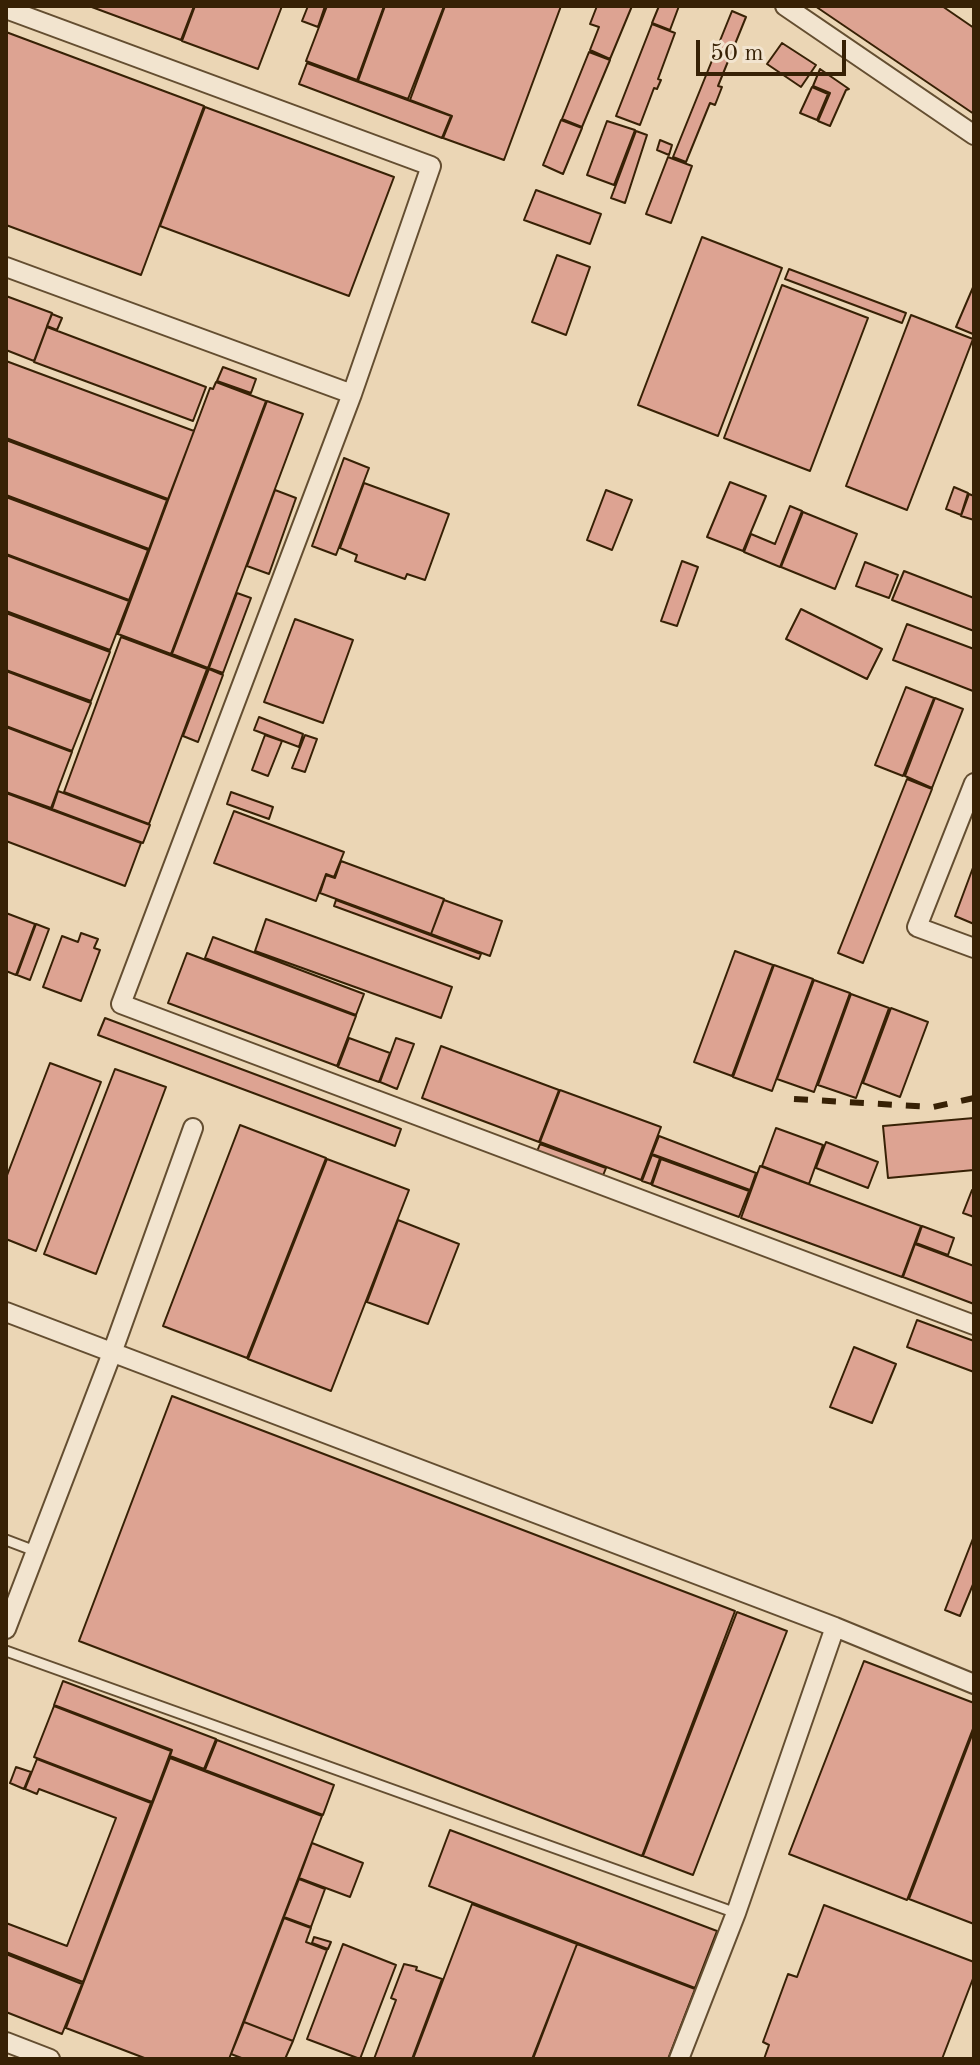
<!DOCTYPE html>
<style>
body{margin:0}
#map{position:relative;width:980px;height:2065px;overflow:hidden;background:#ebd6b5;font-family:"Old Standard TT",serif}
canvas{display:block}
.frame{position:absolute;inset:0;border:8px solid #372105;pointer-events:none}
.scale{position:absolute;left:696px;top:40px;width:150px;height:36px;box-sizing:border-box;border:4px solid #372105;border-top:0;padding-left:10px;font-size:24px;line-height:28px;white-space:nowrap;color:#372105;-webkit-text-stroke:6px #f2e4cf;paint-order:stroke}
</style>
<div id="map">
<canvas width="980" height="2065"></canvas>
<div class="frame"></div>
<div class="scale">50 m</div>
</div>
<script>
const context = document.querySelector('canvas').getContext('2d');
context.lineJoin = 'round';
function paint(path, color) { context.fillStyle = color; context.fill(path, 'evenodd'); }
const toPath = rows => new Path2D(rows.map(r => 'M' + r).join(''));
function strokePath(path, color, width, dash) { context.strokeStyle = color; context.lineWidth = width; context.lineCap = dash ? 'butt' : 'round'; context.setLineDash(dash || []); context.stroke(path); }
const building = toPath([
 [89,6,194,6,181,40,89,6],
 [195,6,282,6,258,69,182,41,195,6],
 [308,6,325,6,318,27,302,21,308,6],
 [327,6,384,6,357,80,306,61,327,6],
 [385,6,444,6,408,99,358,81,385,6],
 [445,6,561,6,504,160,443,138,452,116,410,100,445,6],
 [597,6,632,6,610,59,590,50,599,27,590,24,597,6],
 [659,6,679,6,670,30,652,23,659,6],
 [815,6,942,6,974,28,974,114,815,6],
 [732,11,746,17,718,86,722,87,715,105,710,103,686,162,673,157,732,11],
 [652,24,675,33,658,79,661,80,657,89,654,88,640,125,616,116,652,24],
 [6,32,204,106,141,275,6,225,6,32],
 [782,43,816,65,801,87,767,64,782,43],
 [589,52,610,60,582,127,562,119,589,52],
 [307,63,451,116,442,138,299,84,307,63],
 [820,69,849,89,846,90,830,126,818,121,830,93,813,86,820,69],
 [812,87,828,94,817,120,800,113,812,87],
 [205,107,394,177,349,296,160,226,205,107],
 [561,120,582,128,563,174,543,165,561,120],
 [607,121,635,130,614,185,587,175,607,121],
 [636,131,647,135,625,203,611,198,636,131],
 [660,140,672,145,669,155,657,150,660,140],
 [668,157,692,166,671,223,646,214,668,157],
 [536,190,601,214,590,244,524,220,536,190],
 [702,237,782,268,718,436,638,405,702,237],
 [557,255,590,267,566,335,532,322,557,255],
 [789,269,906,313,902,323,785,279,789,269],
 [782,285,868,318,810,471,724,438,782,285],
 [974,285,974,331,973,334,956,327,974,285],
 [6,296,52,313,34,361,6,350,6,296],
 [52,314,62,318,57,330,47,326,52,314],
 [911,315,973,339,907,510,846,486,911,315],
 [47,327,206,387,193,421,34,362,47,327],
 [6,361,194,431,168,499,6,438,6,361],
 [223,367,256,379,251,393,217,381,223,367],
 [216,382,266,401,171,654,118,634,210,388,213,389,216,382],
 [267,401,303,414,208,668,172,654,267,401],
 [6,440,167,500,149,549,6,495,6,440],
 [344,458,369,468,336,555,312,546,344,458],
 [730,482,766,496,743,551,707,537,730,482],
 [364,483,449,514,425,580,407,574,405,579,355,561,357,555,340,548,364,483],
 [954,487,968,493,961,515,946,509,954,487],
 [275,490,296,498,269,574,247,566,275,490],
 [606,490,632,500,612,550,587,540,606,490],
 [969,494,974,496,974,520,961,516,969,494],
 [6,497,148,550,129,600,6,554,6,497],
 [790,506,802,511,780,567,744,552,751,534,775,544,790,506],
 [803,512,857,534,835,589,781,567,803,512],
 [6,555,129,601,110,650,6,611,6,555],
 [682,561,698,567,677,626,661,621,682,561],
 [865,562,898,575,889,598,856,586,865,562],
 [904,571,974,598,974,631,892,600,904,571],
 [237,593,251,598,223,673,209,668,237,593],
 [801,609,882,649,867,679,786,639,801,609],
 [6,613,110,652,91,701,6,670,6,613],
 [295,619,353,640,323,723,264,702,295,619],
 [907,624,974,649,973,691,893,660,907,624],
 [121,637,207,669,149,824,64,792,121,637],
 [209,669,223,675,198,742,183,736,209,669],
 [6,671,91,703,72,751,6,726,6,671],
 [906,687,934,698,903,776,875,765,906,687],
 [935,698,963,709,932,788,905,776,935,698],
 [259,717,303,734,299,747,254,730,259,717],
 [6,727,72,752,51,808,6,792,6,727],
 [265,735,282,741,268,776,252,770,265,735],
 [305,735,317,739,305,772,292,768,305,735],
 [907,779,932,789,863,963,838,953,907,779],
 [58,791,150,825,143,843,52,809,58,791],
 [231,792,273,807,269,819,227,804,231,792],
 [6,793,141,843,125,886,6,841,6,793],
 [234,811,344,852,334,877,326,874,316,901,214,863,234,811],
 [341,861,444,899,431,934,320,893,326,875,335,878,341,861],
 [974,865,974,924,955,916,974,865],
 [336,900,481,954,479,959,334,906,336,900],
 [444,900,502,921,490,956,431,934,444,900],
 [6,913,35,924,16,975,6,971,6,913],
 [266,919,452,987,441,1018,255,951,266,919],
 [36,924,49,929,30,980,17,975,36,924],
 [81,933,98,939,94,948,100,950,81,1001,43,987,62,936,78,942,81,933],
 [213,937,364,994,356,1015,205,958,213,937],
 [735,951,773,965,732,1076,694,1062,735,951],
 [187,953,356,1016,337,1066,168,1003,187,953],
 [774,965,813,979,772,1091,733,1077,774,965],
 [814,980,850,993,814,1092,777,1079,814,980],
 [851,994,889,1008,856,1098,818,1085,851,994],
 [891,1008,928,1022,900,1097,863,1083,891,1008],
 [105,1018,401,1129,395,1146,98,1035,105,1018],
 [349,1038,390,1053,379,1082,338,1067,349,1038],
 [396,1038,414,1044,397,1089,380,1082,396,1038],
 [441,1046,559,1090,539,1142,422,1098,441,1046],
 [50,1063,101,1082,36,1251,6,1239,6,1178,50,1063],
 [115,1069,166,1087,96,1274,44,1254,115,1069],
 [560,1090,661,1127,641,1180,540,1142,560,1090],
 [974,1118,974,1170,888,1178,883,1126,974,1118],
 [240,1125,326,1158,247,1358,163,1326,240,1125],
 [776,1128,823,1145,809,1184,762,1166,776,1128],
 [659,1136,756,1173,750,1190,652,1154,659,1136],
 [826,1142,878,1162,868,1188,816,1168,826,1142],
 [540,1144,606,1168,602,1178,536,1154,540,1144],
 [652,1155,660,1158,651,1184,642,1181,652,1155],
 [327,1159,409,1190,331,1391,248,1359,327,1159],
 [661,1159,749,1191,739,1217,652,1185,661,1159],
 [760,1166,921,1226,902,1277,741,1218,760,1166],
 [972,1190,974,1191,974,1217,963,1213,972,1190],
 [398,1220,459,1244,428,1324,367,1302,398,1220],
 [922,1226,954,1238,948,1255,916,1243,922,1226],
 [915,1244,974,1266,974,1304,903,1277,915,1244],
 [917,1320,974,1341,974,1372,907,1347,917,1320],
 [854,1347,896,1364,872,1423,830,1407,854,1347],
 [172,1396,735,1611,642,1856,79,1641,172,1396],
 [974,1536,974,1582,960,1616,945,1610,974,1536],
 [737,1612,787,1631,693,1875,643,1856,737,1612],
 [864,1661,974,1703,974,1726,907,1900,789,1854,864,1661],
 [63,1681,216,1739,204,1769,170,1756,172,1750,54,1705,63,1681],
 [54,1706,171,1751,152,1802,34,1757,54,1706],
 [974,1730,974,1924,909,1899,974,1730],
 [217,1740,334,1785,323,1815,205,1770,217,1740],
 [170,1758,322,1816,229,2059,147,2059,66,2028,170,1758],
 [37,1759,151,1803,83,1982,6,1952,6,1923,67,1946,116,1818,39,1789,37,1794,25,1789,37,1759],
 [16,1767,31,1772,24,1789,10,1783,16,1767],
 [450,1830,717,1931,695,1988,429,1886,450,1830],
 [312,1843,363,1863,350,1897,299,1878,312,1843],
 [299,1879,325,1889,311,1927,284,1917,299,1879],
 [472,1904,577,1944,532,2059,413,2059,472,1904],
 [824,1905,974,1962,974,1976,942,2059,764,2059,769,2045,763,2042,788,1974,797,1977,824,1905],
 [284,1918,311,1928,306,1942,327,1950,293,2041,244,2022,284,1918],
 [314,1937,331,1942,328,1949,312,1943,314,1937],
 [343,1944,396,1965,360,2059,307,2039,343,1944],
 [577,1944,695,1989,668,2059,533,2059,577,1944],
 [6,1954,82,1984,62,2034,6,2012,6,1954],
 [404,1964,417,1967,416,1970,442,1979,412,2059,374,2059,396,2000,391,1998,404,1964],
 [244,2022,293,2041,285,2059,244,2059,231,2054,244,2022]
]);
paint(building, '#dda392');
strokePath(building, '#372105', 2);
const lane = toPath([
 [6,1540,35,1551],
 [6,1651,736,1913]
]);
const street = toPath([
 [785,6,974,135],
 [6,9,431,166,352,394,6,267],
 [352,394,121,1004,974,1325],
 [974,783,917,927,974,948],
 [6,1312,835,1627,974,1684],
 [6,1629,112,1353,193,1128],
 [6,2042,50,2059],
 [679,2059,736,1913,835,1627]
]);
strokePath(lane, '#644e31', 13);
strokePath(street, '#644e31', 22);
strokePath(lane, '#f2e4cf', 9);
strokePath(street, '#f2e4cf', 18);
strokePath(toPath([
 [794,1099,933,1107,974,1098]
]), '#372105', 6, [14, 14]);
</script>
